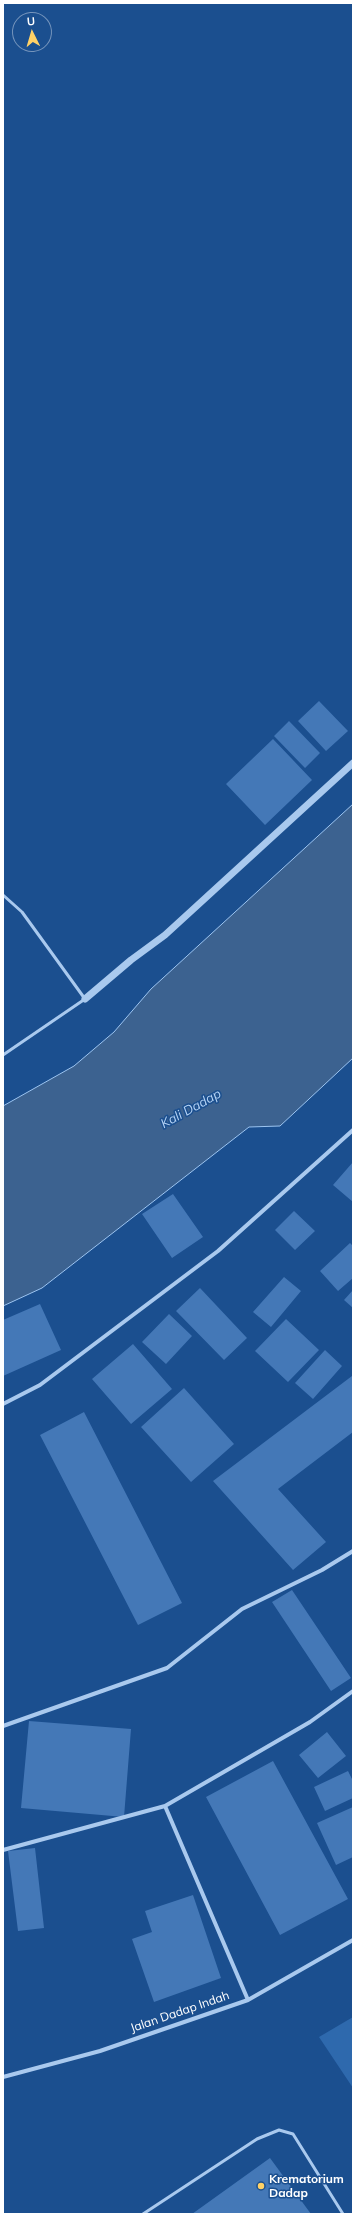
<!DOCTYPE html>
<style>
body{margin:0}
#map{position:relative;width:356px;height:2217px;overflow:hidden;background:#1b4f8f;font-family:Mulish,sans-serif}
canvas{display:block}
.frame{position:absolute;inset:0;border:4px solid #fff;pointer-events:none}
.north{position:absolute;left:12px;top:12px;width:40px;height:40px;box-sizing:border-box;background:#1b4f8f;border:1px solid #7695bc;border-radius:50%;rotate:355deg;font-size:11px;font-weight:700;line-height:16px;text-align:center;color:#fff}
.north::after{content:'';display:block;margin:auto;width:14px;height:18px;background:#ffd166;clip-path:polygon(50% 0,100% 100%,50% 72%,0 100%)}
</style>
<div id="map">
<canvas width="356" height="2217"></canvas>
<div class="frame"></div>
<div class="north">U</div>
</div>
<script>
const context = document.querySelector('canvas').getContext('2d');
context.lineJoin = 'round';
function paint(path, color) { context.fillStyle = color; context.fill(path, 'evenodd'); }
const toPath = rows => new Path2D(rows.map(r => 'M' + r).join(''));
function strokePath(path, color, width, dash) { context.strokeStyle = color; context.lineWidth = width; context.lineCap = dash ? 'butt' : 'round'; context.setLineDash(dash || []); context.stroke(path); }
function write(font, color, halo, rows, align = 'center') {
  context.font = font + ' Mulish,sans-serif'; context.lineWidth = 3; context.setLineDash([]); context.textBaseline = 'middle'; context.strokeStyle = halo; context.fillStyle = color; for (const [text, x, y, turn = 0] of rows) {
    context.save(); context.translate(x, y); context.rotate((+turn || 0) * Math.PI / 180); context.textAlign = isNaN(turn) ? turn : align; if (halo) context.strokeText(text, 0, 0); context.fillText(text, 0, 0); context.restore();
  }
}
paint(toPath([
 [353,2017,353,2088,319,2037]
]), '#2e69ad');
const water = toPath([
 [353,804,353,1058,280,1126,249,1127,42,1288,3,1306,3,1106,74,1066,114,1032,151,989,353,804]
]);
paint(water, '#3c6290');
strokePath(water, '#9cc4f0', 1);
paint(toPath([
 [319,701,348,731,326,751,298,721],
 [289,721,320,753,305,768,274,736],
 [273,739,312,780,265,825,226,784],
 [353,1162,353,1202,333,1185],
 [173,1194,203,1237,172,1258,142,1214],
 [294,1211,315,1231,295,1250,275,1230],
 [350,1243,353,1246,353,1278,338,1291,320,1271],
 [284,1277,301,1291,271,1327,253,1312],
 [200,1288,247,1338,224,1360,176,1311],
 [353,1290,353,1308,344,1300],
 [40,1304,61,1350,3,1376,3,1320],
 [169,1314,192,1336,166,1364,142,1342],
 [286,1319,319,1350,288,1382,255,1351],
 [133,1344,172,1389,131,1424,92,1379],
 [325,1350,342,1366,313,1399,295,1383],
 [352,1376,353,1432,278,1489,326,1542,293,1570,213,1481],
 [184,1388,234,1444,191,1482,141,1427],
 [84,1412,182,1603,138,1625,40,1435],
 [292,1590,351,1678,331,1691,272,1602],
 [29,1721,131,1729,124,1817,21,1808],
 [327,1732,346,1756,318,1778,299,1755],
 [273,1761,348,1899,280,1935,206,1797],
 [348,1771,353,1781,353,1798,325,1811,314,1787],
 [353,1807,353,1857,336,1865,317,1823],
 [35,1848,44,1928,18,1931,8,1851],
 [193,1895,221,1978,154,2002,132,1939,152,1932,145,1911],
 [270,2158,311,2214,192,2214]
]), '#4478b7');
strokePath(toPath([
 [3,895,22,912,85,999,3,1055],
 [143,2214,257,2139,279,2130,293,2134,343,2214]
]), '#a9c9ee', 3);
strokePath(toPath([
 [3,1404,40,1385,218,1251,353,1130],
 [3,1726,167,1668,242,1609,322,1570,353,1551],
 [165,1806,248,2000],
 [3,1850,165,1806,310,1722,353,1691],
 [3,2077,100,2051,248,2000,353,1940]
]), '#a9c9ee', 4);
strokePath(toPath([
 [85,999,131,960,165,935,353,763]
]), '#a9c9ee', 7);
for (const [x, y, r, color] of [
 [261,2186,4,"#ffd166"]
]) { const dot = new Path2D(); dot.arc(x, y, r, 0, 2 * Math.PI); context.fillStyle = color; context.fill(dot); strokePath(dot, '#1b4f8f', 1.5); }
write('12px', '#fff', '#1b4f8f', [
 ["Jalan Dadap Indah",180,2012,-19]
]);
write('bold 12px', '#fff', '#1b4f8f', [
 ["Krematorium",269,2179],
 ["Dadap",269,2193]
], 'left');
write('italic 13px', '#b5d3f5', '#1b4f8f', [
 ["Kali Dadap",191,1109,-29]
]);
</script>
